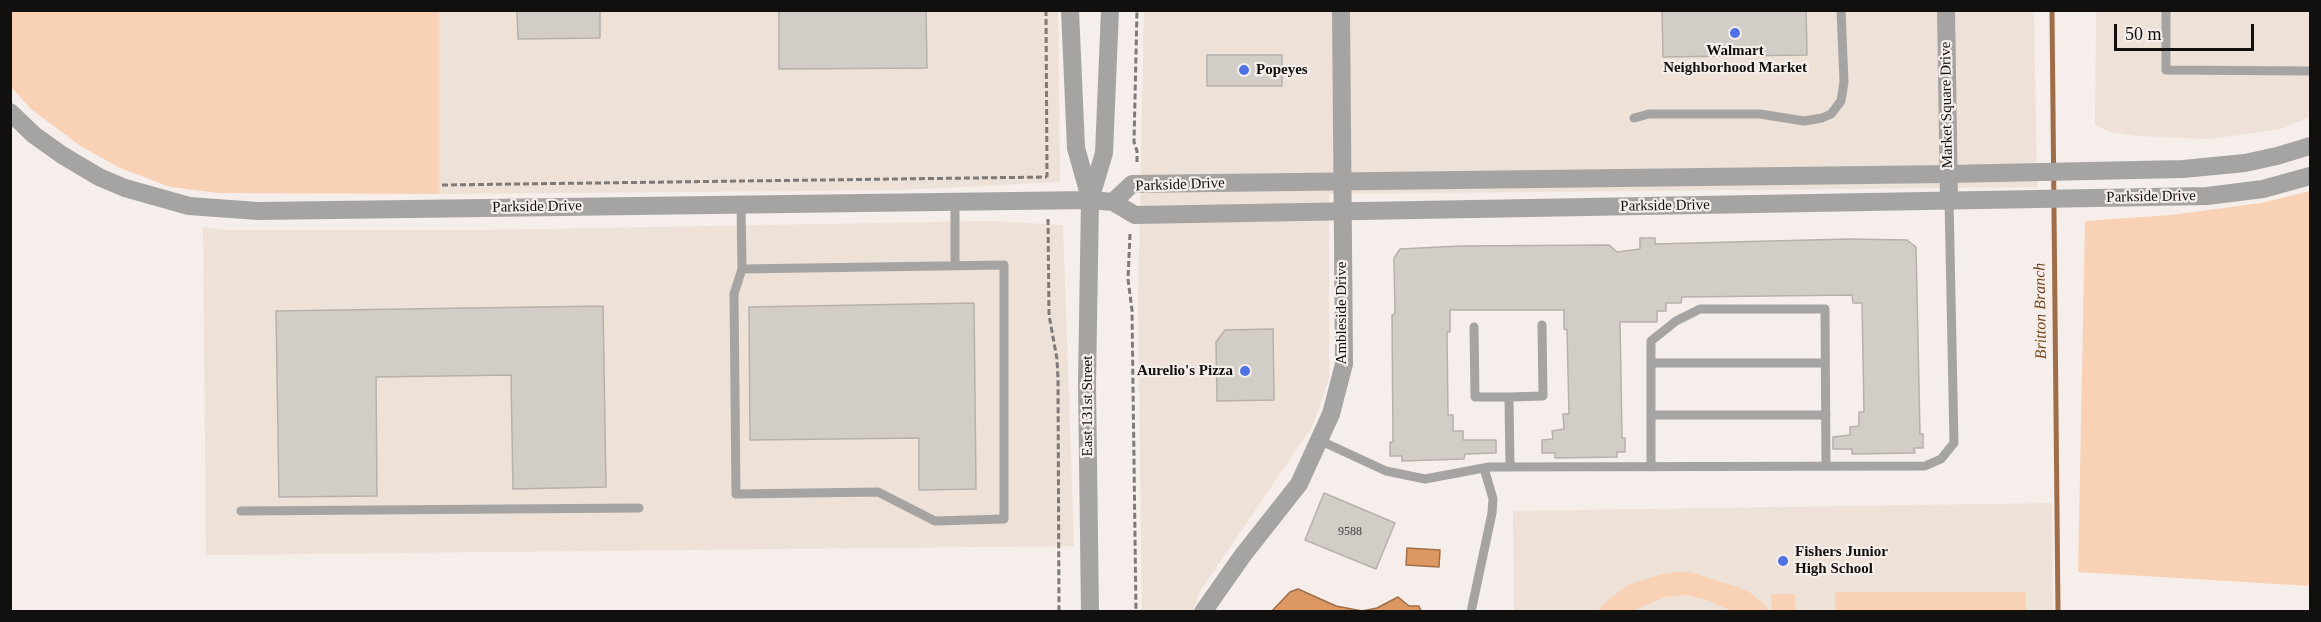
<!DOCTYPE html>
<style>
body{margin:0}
#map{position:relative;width:2321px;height:622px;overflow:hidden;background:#f5eeea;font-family:Georgia,serif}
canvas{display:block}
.frame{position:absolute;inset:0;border:12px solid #12100f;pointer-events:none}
.scale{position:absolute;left:2114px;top:24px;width:140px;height:27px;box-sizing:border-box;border:3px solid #12100f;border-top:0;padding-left:8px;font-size:18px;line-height:21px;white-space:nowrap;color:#12100f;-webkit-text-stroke:4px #f5eeea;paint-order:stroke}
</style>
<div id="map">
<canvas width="2321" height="622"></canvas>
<div class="frame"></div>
<div class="scale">50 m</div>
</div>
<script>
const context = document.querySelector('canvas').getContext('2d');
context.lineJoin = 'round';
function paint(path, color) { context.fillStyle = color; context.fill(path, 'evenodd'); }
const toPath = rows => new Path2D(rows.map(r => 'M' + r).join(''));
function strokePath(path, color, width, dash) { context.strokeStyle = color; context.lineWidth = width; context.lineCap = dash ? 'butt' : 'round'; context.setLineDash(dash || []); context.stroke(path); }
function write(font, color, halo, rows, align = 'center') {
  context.font = font + ' Georgia,serif'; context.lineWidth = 4.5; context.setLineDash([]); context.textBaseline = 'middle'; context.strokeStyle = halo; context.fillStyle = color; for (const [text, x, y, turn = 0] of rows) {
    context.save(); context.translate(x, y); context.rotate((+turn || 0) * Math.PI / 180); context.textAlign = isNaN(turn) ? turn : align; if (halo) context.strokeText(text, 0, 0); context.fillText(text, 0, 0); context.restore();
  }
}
paint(toPath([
 [439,11,1058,11,1060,182,900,190,439,194],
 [1144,11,2034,11,2037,187,1329,194,1329,378,1313,425,1199,593,1193,611,1142,611,1138,303],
 [2096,11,2310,11,2310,117,2281,129,2209,139,2136,136,2107,131,2095,124],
 [990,221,1063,225,1074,546,206,555,203,227,222,230,485,230],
 [2052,503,2053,611,1514,611,1513,511]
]), '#eee1d7');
paint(toPath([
 [11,10,439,11,439,194,218,193,170,187,120,168,79,145,32,110,11,87],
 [2310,191,2310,586,2078,572,2085,221,2171,215,2261,203],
 [1676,572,1690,572,1737,587,1749,592,1764,604,1769,611,1731,611,1707,600,1686,595,1665,597,1633,611,1597,611,1609,599,1630,584,1659,575],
 [1835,592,2026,592,2026,611,1835,611],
 [1771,594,1795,594,1795,611,1772,611]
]), '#f9d2b6');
const water = toPath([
 [1407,548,1440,550,1439,567,1406,565,1407,548],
 [1298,589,1336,606,1362,611,1377,608,1398,597,1409,606,1419,606,1421,611,1272,611,1290,592,1298,589]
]);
paint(water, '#dc9762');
strokePath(water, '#9f6e49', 1.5);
strokePath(toPath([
 [2052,10,2058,612]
]), '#9f6e49', 5);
const building = toPath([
 [517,10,600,10,600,38,518,39,517,10],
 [779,10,926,10,927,68,779,69,779,10],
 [1662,10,1806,10,1807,55,1663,57,1662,10],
 [1207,55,1282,55,1282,86,1207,86,1207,55],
 [1640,238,1655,238,1655,244,1849,239,1907,240,1916,247,1920,434,1923,434,1923,448,1914,448,1915,453,1852,454,1852,449,1833,449,1833,437,1850,435,1850,427,1859,426,1859,412,1864,412,1862,303,1853,303,1852,295,1682,297,1681,303,1666,303,1666,311,1657,311,1657,322,1620,322,1622,438,1625,438,1625,452,1617,452,1617,457,1555,458,1555,453,1542,453,1542,440,1553,439,1552,431,1564,429,1563,414,1569,414,1567,330,1564,329,1564,310,1450,310,1450,332,1447,332,1448,415,1453,415,1453,431,1463,431,1463,440,1496,440,1496,453,1465,454,1464,459,1402,461,1402,456,1390,456,1390,442,1393,442,1392,315,1395,314,1394,258,1400,249,1460,246,1609,245,1617,252,1640,249,1640,238],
 [974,303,976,489,919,490,919,438,750,440,749,307,974,303],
 [603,306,606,487,513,489,511,375,376,377,377,496,279,497,276,311,603,306],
 [1273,329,1274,400,1217,401,1216,342,1225,330,1273,329],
 [1324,493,1395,523,1376,569,1305,540,1324,493]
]);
paint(building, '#d3cdc8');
strokePath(building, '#b7b0ac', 1.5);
strokePath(toPath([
 [1046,10,1047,177],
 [1137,162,1137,151,1134,142,1137,10],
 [442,185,1047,177],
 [1048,219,1049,315,1057,359,1058,379,1059,612],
 [1130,234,1128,279,1132,310,1136,612]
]), '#7e7a78', 3, [6, 3]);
strokePath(toPath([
 [2166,10,2166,70,2310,71],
 [1634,118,1649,114,1760,114,1804,121,1822,118,1831,114,1841,101,1844,82,1841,10],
 [955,202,955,265],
 [741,205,742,269,734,294,736,494,878,492,935,521,1004,519,1004,265,742,269],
 [1474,327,1475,397,1509,397],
 [1651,363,1825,363],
 [1651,415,1826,415],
 [1319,440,1386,471,1425,479,1489,467,1925,466,1941,459,1954,443,1949,200],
 [1510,467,1509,397,1543,396,1542,325],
 [1651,467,1651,341,1676,321,1700,309,1825,309,1826,466],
 [241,511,639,508],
 [1471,612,1492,513,1493,499,1484,468]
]), '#a6a4a2', 9);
strokePath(toPath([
 [1946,10,1949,200],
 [1203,612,1243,555,1299,484,1331,414,1344,364,1341,10]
]), '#a6a4a2', 18);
strokePath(toPath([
 [1070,10,1076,148,1090,198],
 [10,112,34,135,62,155,99,177,125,188,189,206,258,211,1090,200,1113,202,1135,215,2207,196,2263,189,2310,176],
 [1113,202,1132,184,1948,174,2183,169,2245,163,2277,156,2310,146],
 [1090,612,1087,383,1090,200,1104,153,1110,10]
]), '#a6a4a2', 18);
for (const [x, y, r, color] of [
 [1735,33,6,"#4e71e5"],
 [1244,70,6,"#4e71e5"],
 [1245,371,6,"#4e71e5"],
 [1783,561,6,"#4e71e5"]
]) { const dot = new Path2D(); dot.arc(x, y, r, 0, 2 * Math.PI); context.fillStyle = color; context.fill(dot); strokePath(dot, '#f5eeea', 2); }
write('12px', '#423f3d', null, [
 ["9588",1350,532]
]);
write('bold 15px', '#12100f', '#f5eeea', [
 ["Walmart",1735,51,"center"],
 ["Neighborhood Market",1735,68,"center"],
 ["Popeyes",1256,70],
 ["Aurelio's Pizza",1233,371,"right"],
 ["Fishers Junior",1795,552],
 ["High School",1795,569]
], 'left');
write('15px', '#12100f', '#f5eeea', [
 ["Market Square Drive",1947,105,-91],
 ["Parkside Drive",1180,185,-2],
 ["Parkside Drive",2151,197,-1],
 ["Parkside Drive",1665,206,-1],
 ["Parkside Drive",537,207,-1],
 ["Ambleside Drive",1342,313,-90],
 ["East 131st Street",1088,406,-90]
]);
write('italic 16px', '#73451e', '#f5eeea', [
 ["Britton Branch",2041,311,-91]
]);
</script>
